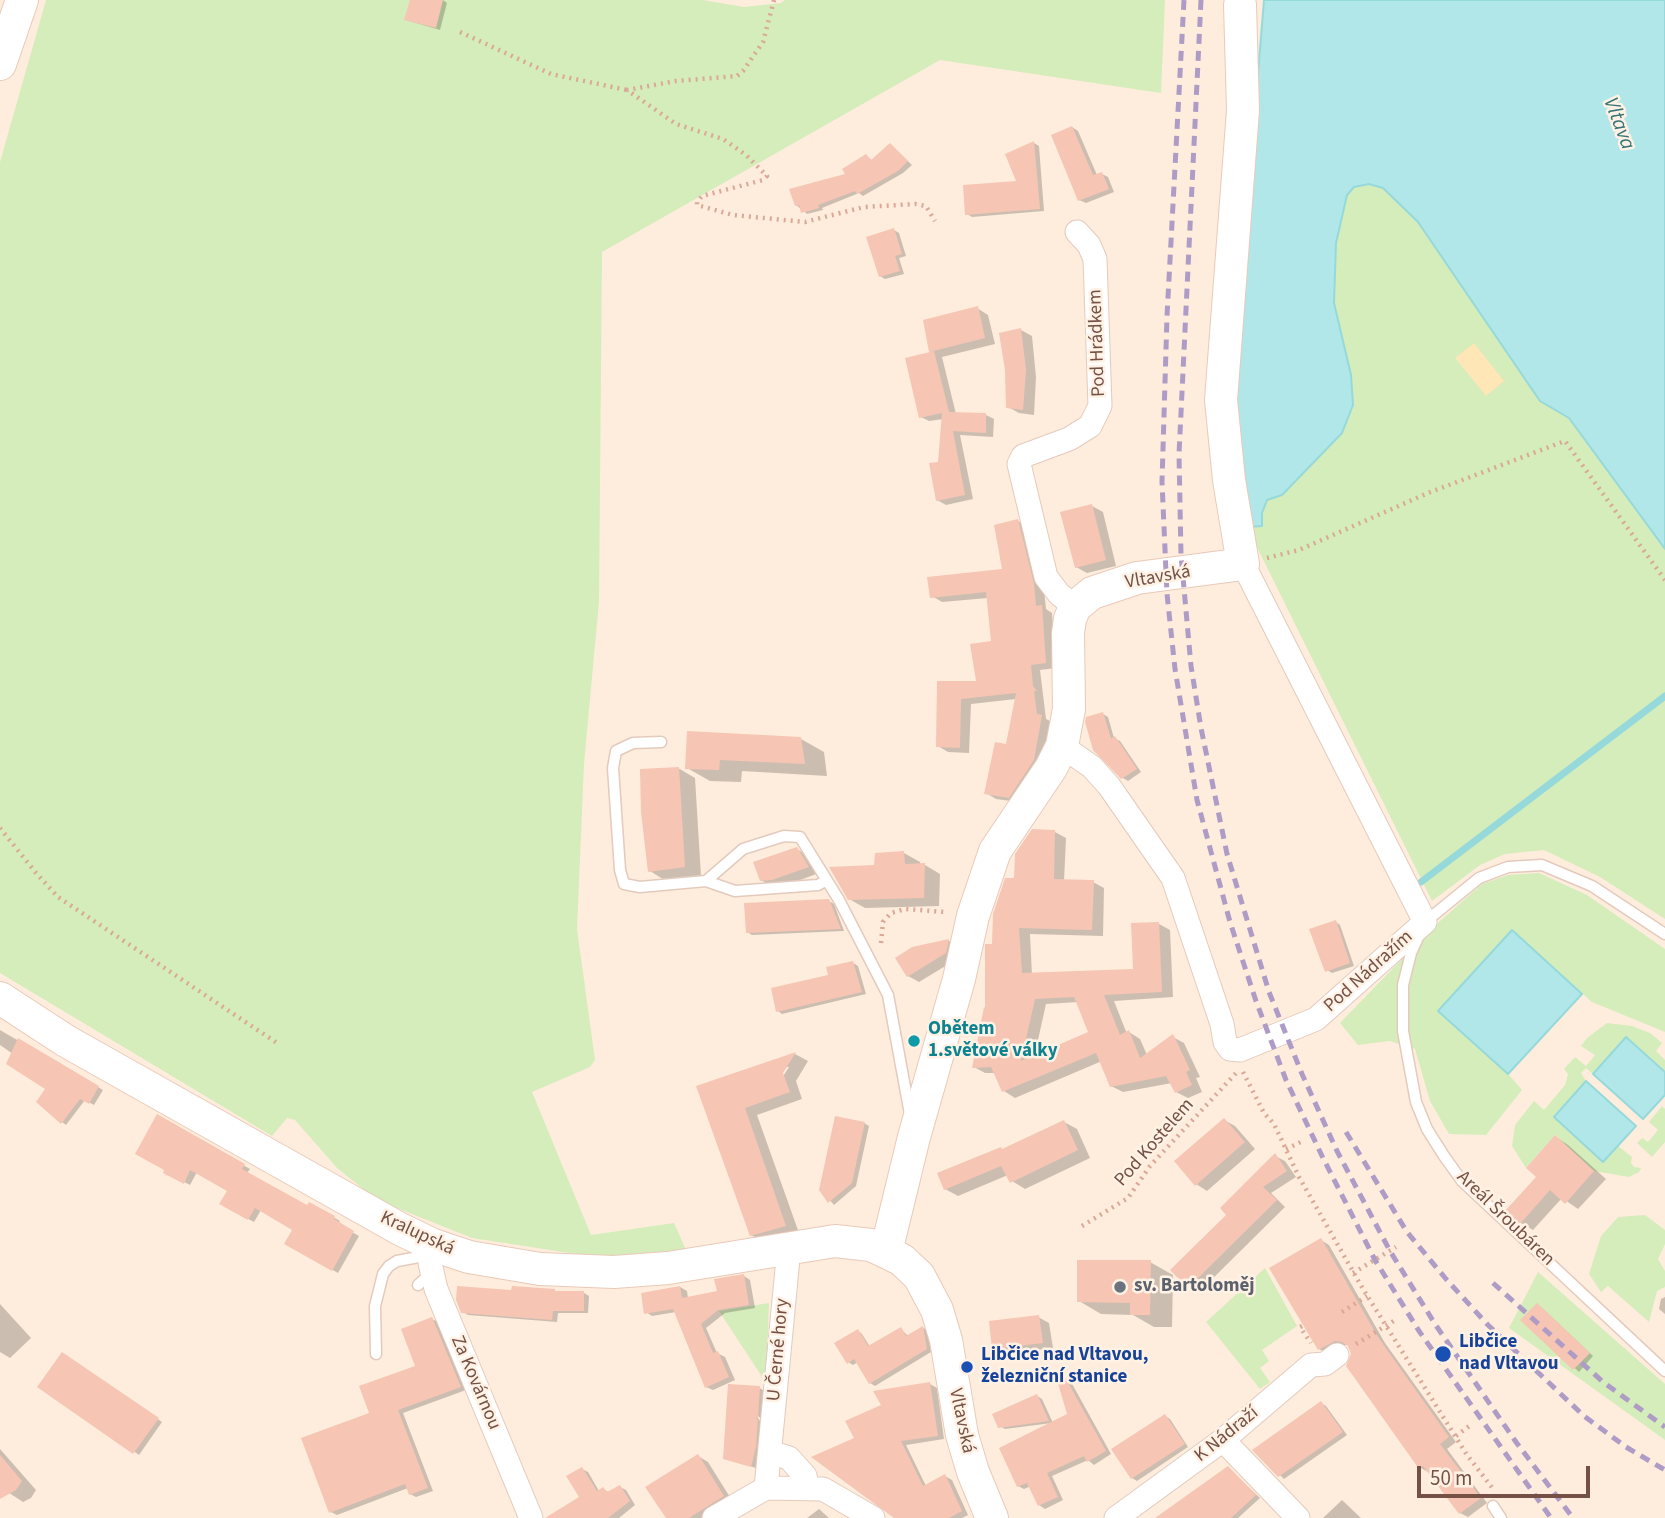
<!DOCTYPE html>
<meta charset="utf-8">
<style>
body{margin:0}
#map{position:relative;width:1665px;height:1518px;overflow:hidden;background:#feeddd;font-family:"Source Sans 3",sans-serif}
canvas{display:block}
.scale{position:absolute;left:1417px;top:1466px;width:173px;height:32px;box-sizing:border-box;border:4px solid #755044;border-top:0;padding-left:9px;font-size:21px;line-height:24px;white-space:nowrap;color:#755044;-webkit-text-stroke:5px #fff2e5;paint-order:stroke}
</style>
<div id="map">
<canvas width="1665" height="1518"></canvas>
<div class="scale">50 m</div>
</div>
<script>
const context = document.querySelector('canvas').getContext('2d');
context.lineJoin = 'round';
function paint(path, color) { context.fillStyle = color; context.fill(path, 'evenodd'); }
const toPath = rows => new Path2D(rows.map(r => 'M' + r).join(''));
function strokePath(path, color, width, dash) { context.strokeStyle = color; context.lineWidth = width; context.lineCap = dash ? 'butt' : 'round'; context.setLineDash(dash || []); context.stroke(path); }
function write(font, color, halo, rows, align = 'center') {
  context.font = font + ' "Source Sans 3",sans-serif'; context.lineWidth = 5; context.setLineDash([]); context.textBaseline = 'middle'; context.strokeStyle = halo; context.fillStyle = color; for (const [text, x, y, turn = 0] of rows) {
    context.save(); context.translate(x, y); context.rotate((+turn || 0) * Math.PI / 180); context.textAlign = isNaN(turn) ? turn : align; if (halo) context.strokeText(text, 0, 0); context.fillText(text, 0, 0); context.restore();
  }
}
paint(toPath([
 [46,0,703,0,744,7,781,3,785,0,1165,0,1161,93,940,60,602,252,599,601,584,764,577,929,595,1060,590,1067,532,1092,591,1235,674,1223,686,1250,596,1257,472,1238,377,1200,337,1168,295,1120,287,1118,272,1136,0,973,0,162],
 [1369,184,1383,188,1418,222,1540,401,1569,418,1665,549,1665,919,1600,877,1544,850,1505,854,1480,865,1432,901,1247,527,1256,527,1267,500,1282,495,1342,433,1353,405,1351,375,1334,303,1336,243,1347,195,1354,187],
 [1539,873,1587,895,1665,949,1665,1032,1592,1002,1512,931,1508,1074,1522,1090,1486,1135,1449,1134,1430,1101,1415,1049,1390,1041,1358,1045,1340,1023,1431,929,1482,884,1508,875],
 [1607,1023,1632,1026,1650,1033,1662,1043,1656,1051,1665,1060,1665,1072,1626,1038,1593,1074,1586,1068,1581,1073,1586,1081,1554,1116,1603,1162,1618,1146,1632,1157,1631,1163,1634,1167,1641,1168,1639,1172,1629,1177,1594,1171,1555,1135,1526,1168,1512,1146,1515,1125,1534,1101,1544,1110,1565,1085,1568,1074,1564,1069,1575,1057,1586,1066,1595,1055,1581,1046,1587,1038],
 [1662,1106,1665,1109,1665,1142,1652,1157,1637,1143,1642,1138,1648,1142,1658,1130,1649,1122],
 [1645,1215,1665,1230,1665,1244,1658,1259,1665,1271,1665,1287,1657,1291,1649,1322,1608,1286,1601,1292,1589,1274,1601,1236,1618,1217],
 [1265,1268,1297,1326,1262,1350,1269,1361,1260,1368,1270,1382,1260,1389,1206,1322],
 [1538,1272,1665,1384,1665,1440,1509,1328],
 [769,1303,766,1383,719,1311]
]), '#d5ecbb');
paint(toPath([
 [1474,343,1504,381,1486,396,1455,358]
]), '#ffe6b6');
const water = toPath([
 [1264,0,1665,0,1665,549,1569,418,1540,401,1418,222,1383,188,1369,184,1354,187,1347,195,1336,243,1334,303,1351,375,1353,405,1342,433,1282,495,1267,500,1262,513,1262,526,1247,527,1233,381,1264,0],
 [1512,930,1582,994,1508,1074,1438,1011,1512,930],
 [1626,1037,1665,1072,1665,1095,1643,1119,1593,1074,1626,1037],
 [1586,1081,1636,1126,1603,1162,1554,1117,1586,1081]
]);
paint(water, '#b1e7e8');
strokePath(water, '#96d9db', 2);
paint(toPath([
 [411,0,443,0,447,3,440,30,406,20],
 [1072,127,1078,131,1097,175,1102,174,1108,177,1114,192,1086,203,1079,200],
 [1034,143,1039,146,1044,211,972,217,967,214,1019,183,1007,155],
 [891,145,912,165,903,173,863,196,859,193,822,208,823,210,807,214,796,205,848,175,866,156,873,161],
 [894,230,899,233,906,256,899,258,904,274,885,279,880,276],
 [977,308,988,315,995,344,942,357,956,414,986,415,994,419,993,437,960,435,973,499,946,505,937,500,944,419,929,421,921,417,931,354,925,322],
 [1021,330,1032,336,1036,377,1034,415,1019,413,1008,407],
 [1092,506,1103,512,1116,566,1087,573,1076,567],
 [1018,521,1028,527,1044,590,1046,609,1052,613,1056,668,1040,670,1046,719,1052,722,1044,766,1019,802,996,799,986,793,1008,746,1016,699,971,704,969,753,948,752,938,746,939,683,979,683,993,643,988,598,942,602,932,596,1004,571],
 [1103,714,1108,717,1114,738,1120,741,1141,772,1128,781,1123,778],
 [801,739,824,752,827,776,742,771,741,782,710,781,687,768],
 [678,768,695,778,701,876,666,881,650,871],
 [1055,832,1066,838,1064,881,1093,882,1104,888,1103,936,1030,934,1032,975,1135,970,1159,924,1170,930,1173,997,1114,1001,1127,1034,1129,1032,1140,1039,1147,1055,1173,1037,1184,1043,1200,1077,1196,1078,1202,1092,1188,1098,1176,1092,1172,1083,1123,1092,1111,1086,1102,1061,1015,1098,1004,1091,996,1073,985,1073,974,1067,986,1009,994,946,1016,880],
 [1079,1002,1091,1033,1034,1058,1046,1004],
 [797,849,808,856,819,873,784,886,772,887,761,880],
 [904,853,920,862,920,865,925,865,940,874,939,906,865,908,849,899,876,866],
 [829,901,834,904,844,931,752,935,747,932],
 [1336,922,1340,925,1354,966,1332,973,1327,970],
 [949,941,959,947,957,959,919,982,908,976,913,949],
 [853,963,858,966,866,994,782,1014,778,1011],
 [0,1030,103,1090,94,1105,85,1100,66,1125,62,1122,47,1088,13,1054,0,1045],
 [795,1054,808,1061,796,1081,802,1099,757,1115,799,1233,765,1243,751,1235,698,1087],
 [785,1067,789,1067,780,1081],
 [158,1116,250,1169,247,1173,308,1208,310,1204,340,1221,338,1224,359,1236,338,1273,286,1244,295,1229,261,1210,254,1222,221,1204,229,1190,197,1172,190,1185,165,1172],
 [1224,1120,1235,1126,1255,1149,1207,1191,1196,1184],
 [1064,1122,1077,1129,1090,1158,1025,1189,1012,1181,1008,1175,958,1196,945,1189,1004,1150],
 [864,1123,869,1126,856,1186,834,1205,821,1190],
 [1556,1137,1568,1145,1606,1179,1578,1209,1562,1198,1533,1230,1521,1223],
 [1275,1156,1285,1161,1296,1177,1271,1193,1285,1207,1199,1292,1189,1287,1229,1215],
 [1321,1240,1329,1245,1385,1343,1456,1442,1447,1449,1487,1503,1468,1517,1460,1513,1428,1472,1421,1468,1349,1345,1343,1345,1327,1353,1319,1349],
 [1150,1262,1173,1275,1172,1327,1154,1327,1133,1315,1101,1314,1079,1301],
 [744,1276,750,1280,755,1308,725,1313,706,1328,717,1353,725,1357,735,1380,713,1390,706,1387,676,1312,652,1316,646,1312,680,1287,687,1291,688,1298,719,1293],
 [554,1290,558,1293,584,1293,589,1296,588,1313,558,1313,557,1322,468,1315,463,1312,513,1292],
 [1665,1297,1665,1314,1659,1309,1661,1299],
 [0,1304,31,1338,10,1358,0,1352],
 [1542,1308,1593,1356,1579,1372,1523,1320],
 [1038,1317,1049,1323,1053,1348,1005,1354,994,1348],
 [432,1319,438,1322,466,1390,403,1413,433,1491,416,1497,410,1494,408,1488,337,1515,331,1512,371,1414,417,1367],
 [923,1328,927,1330,931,1352,875,1386,870,1383,858,1362,853,1365,848,1362,858,1331,862,1334,870,1347,901,1329,908,1336],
 [67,1357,162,1422,139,1455,40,1386],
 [1065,1379,1071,1382,1111,1454,1094,1465,1088,1460,1052,1476,1063,1500,1045,1509,1039,1505,1031,1486,1024,1489,1018,1486,1052,1423,1005,1429,1000,1426,1037,1396,1042,1399,1053,1423,1070,1415],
 [930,1384,937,1388,944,1439,906,1445,926,1486,945,1476,952,1480,968,1515,962,1518,898,1518,856,1438],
 [760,1388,764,1391,762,1419,756,1415,762,1424,760,1451,756,1468,724,1458],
 [1321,1403,1326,1406,1347,1435,1284,1479,1255,1450],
 [1165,1416,1170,1419,1188,1447,1137,1481,1132,1478],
 [0,1449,36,1490,31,1498,23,1502,0,1487],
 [698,1456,708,1462,733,1502,708,1518,668,1518],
 [1228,1468,1260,1498,1238,1518,1157,1518],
 [582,1469,588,1472,599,1491,603,1489,610,1493,620,1487,626,1490,635,1505,619,1518,546,1518,581,1498],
 [1342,1500,1361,1518,1323,1518],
 [819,1509,829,1518,807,1518]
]), '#0003');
strokePath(toPath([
 [1421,882,1665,696]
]), '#96d9db', 7);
paint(toPath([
 [410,0,443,0,436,28,404,20],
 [1072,126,1093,175,1102,172,1109,189,1078,201,1051,135],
 [1034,141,1040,209,965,215,963,185,1016,181,1005,154],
 [890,143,908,161,898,171,857,194,855,191,818,205,819,208,801,213,799,205,795,206,789,189,845,174,842,169,866,154,871,160],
 [894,228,902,254,895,256,900,271,879,277,866,237],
 [978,306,985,338,929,352,923,320],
 [1021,328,1026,370,1023,410,1006,408,1005,370,999,333],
 [934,351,949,412,986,413,986,433,953,431,965,495,936,501,929,463,938,462,942,413,919,418,905,358],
 [1092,504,1106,560,1075,568,1060,512],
 [1018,519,1034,584,1036,606,1042,605,1046,663,1031,665,1033,686,1037,691,1034,691,1037,714,1042,715,1034,760,1009,798,984,794,995,742,1006,744,1016,693,961,699,960,748,936,747,937,681,976,681,970,644,991,641,986,592,930,598,927,577,1002,569,994,525],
 [1103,712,1111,739,1115,736,1137,769,1121,779,1093,750,1085,722,1086,717],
 [687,731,801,737,805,764,720,760,719,770,685,769],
 [679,767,685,867,648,872,641,812,640,769],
 [1032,829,1055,830,1054,879,1094,880,1092,930,1019,928,1022,973,1133,969,1131,923,1159,922,1162,992,1104,995,1120,1035,1129,1030,1140,1058,1173,1034,1190,1070,1186,1072,1192,1085,1175,1093,1166,1076,1110,1087,1096,1053,1002,1092,991,1067,972,1068,984,1007,985,1008,985,944,992,944,993,914,1005,878,1014,878,1015,854],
 [1074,997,1088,1032,1021,1061,1035,999],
 [797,847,809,867,772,880,760,881,753,862],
 [904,851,905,864,925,863,924,898,848,900,829,867,874,865,875,853],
 [829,899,841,929,746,933,744,903],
 [1336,920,1350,963,1325,972,1309,929],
 [949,939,946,953,907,977,895,958,912,947],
 [853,961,862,992,776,1012,771,988,828,975,826,967],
 [18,1038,99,1086,89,1104,80,1099,61,1124,36,1102,45,1089,6,1064],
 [796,1052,783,1073,790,1092,745,1108,786,1226,750,1236,696,1086],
 [157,1114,245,1164,242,1169,307,1205,309,1202,335,1216,334,1219,354,1231,332,1271,284,1244,292,1230,255,1208,248,1220,219,1204,227,1191,190,1170,184,1184,163,1173,164,1170,135,1154],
 [835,1116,865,1122,852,1183,828,1203,819,1190],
 [1224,1118,1245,1142,1195,1186,1174,1161],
 [1064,1120,1078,1150,1010,1183,1001,1166,944,1190,937,1173,1001,1147,1002,1149],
 [1555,1135,1594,1171,1565,1204,1550,1190,1520,1224,1505,1211,1536,1177,1526,1168],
 [1275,1153,1287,1171,1263,1187,1277,1200,1188,1288,1170,1270,1226,1215,1220,1208],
 [1321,1238,1378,1337,1449,1437,1440,1444,1481,1498,1459,1514,1423,1466,1419,1469,1346,1366,1351,1354,1348,1346,1342,1342,1335,1341,1318,1350,1269,1268],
 [1077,1260,1151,1260,1150,1315,1130,1315,1130,1303,1077,1302],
 [744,1274,749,1305,718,1310,701,1324,713,1353,718,1351,729,1377,705,1388,673,1309,644,1314,641,1293,680,1286,682,1298,717,1291,714,1279],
 [457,1286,511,1290,512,1286,555,1289,555,1291,584,1291,584,1311,553,1311,552,1320,461,1313,456,1300],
 [1537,1303,1590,1353,1573,1370,1520,1320],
 [1039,1315,1043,1343,992,1349,989,1321],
 [432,1317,461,1387,398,1410,428,1488,409,1495,405,1484,329,1513,301,1438,369,1413,359,1386,415,1366,401,1329],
 [923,1326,927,1349,869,1384,854,1359,847,1364,834,1343,858,1329,868,1346,901,1327,906,1336],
 [62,1352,159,1418,133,1454,37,1387],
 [1065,1377,1106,1451,1087,1462,1084,1456,1047,1473,1058,1497,1038,1506,1027,1483,1017,1487,999,1448,1067,1414,1057,1380],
 [930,1382,938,1436,901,1441,923,1486,945,1474,962,1511,949,1518,894,1518,811,1457,854,1438,845,1421,881,1405,873,1391],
 [728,1384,760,1386,758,1418,756,1417,758,1420,756,1447,751,1467,723,1459],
 [1037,1394,1049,1421,998,1428,992,1414],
 [1321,1401,1343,1432,1278,1477,1252,1450],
 [1165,1414,1185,1444,1131,1479,1111,1449],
 [698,1454,724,1496,689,1518,666,1518,645,1487],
 [0,1455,22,1481,16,1490,0,1499],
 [1228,1466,1256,1495,1231,1518,1155,1518],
 [582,1467,597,1491,603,1487,607,1492,620,1485,630,1501,608,1518,545,1518,579,1497,566,1476]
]), '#f6c5b3');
const lane = toPath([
 [661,742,633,743,616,751,613,768,620,870,624,884,640,887,706,881,735,891,818,885,825,881],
 [706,881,743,849,784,836,800,837,839,900,888,995,910,1114],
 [1665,934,1592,886,1542,865,1508,867,1479,878,1425,922,1411,953,1403,985,1403,1031,1416,1102,1427,1129,1444,1156,1462,1181,1665,1371],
 [418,1285,432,1272],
 [376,1354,375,1306,383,1274,389,1266,397,1261,430,1255],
 [1493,1506,1501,1518]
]);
const street = toPath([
 [1075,607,1059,594,1046,577,1019,464,1023,456,1069,439,1090,426,1100,406,1095,259,1089,245,1077,232],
 [1062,746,1092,767,1109,786,1173,878,1222,1024,1225,1042,1230,1049,1240,1050,1316,1019,1425,922,1243,564],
 [433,1245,430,1263,436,1289,531,1518],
 [1223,1440,1298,1518],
 [770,1452,789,1458,805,1476,808,1488],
 [766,1488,789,1248],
 [766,1488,823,1489,873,1518],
 [714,1518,766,1488],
 [1116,1518,1223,1440,1311,1365,1325,1364,1337,1355]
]);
const secondary = toPath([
 [0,64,22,0],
 [0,998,66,1041,400,1229,433,1245,469,1257,540,1269,614,1272,668,1268,835,1241,871,1245,886,1252,902,1260,919,1276,937,1310,946,1340,962,1435,973,1472,992,1518],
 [886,1252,914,1137,959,979,973,916,995,851,1051,768,1062,746,1069,709,1068,633,1070,619,1075,607,1092,593,1137,578,1243,564,1229,480,1221,400,1243,110,1240,5]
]);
strokePath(lane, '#e4cabc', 13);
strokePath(street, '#e4cabc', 25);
strokePath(secondary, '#eac9b8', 34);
strokePath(toPath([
 [774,0,763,42,743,71,737,76,676,81,627,90,676,124,723,139,746,155,767,176,763,180,702,196,697,202,697,205,733,215,805,222,864,207,915,204,926,206,935,221],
 [460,32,551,74,627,90],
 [1267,558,1299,550,1428,493,1565,441,1665,580],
 [0,828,36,873,58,897,280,1045],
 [881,943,883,922,891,913,905,909,946,912],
 [1243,1072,1264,1113,1274,1124,1299,1177,1363,1289,1467,1455,1494,1490],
 [1286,1149,1301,1142],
 [1082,1226,1128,1198,1150,1166,1238,1071],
 [1353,1273,1396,1247],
 [1342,1312,1367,1296],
 [1302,1326,1300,1327,1311,1343],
 [1356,1344,1397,1319],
 [1456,1436,1472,1424]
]), '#daa896', 4.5, [2, 5]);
strokePath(lane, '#fff', 10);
strokePath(street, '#fff', 23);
strokePath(secondary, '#fff', 32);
strokePath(toPath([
 [1184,0,1167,316,1162,482,1167,594,1175,669,1197,800,1230,922,1256,1001,1286,1080,1323,1158,1375,1260,1419,1331,1551,1518],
 [1201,0,1179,454,1181,555,1191,666,1201,728,1227,854,1269,992,1302,1074,1337,1151,1390,1251,1435,1324,1516,1442,1573,1518],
 [1346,1132,1407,1232,1446,1279,1488,1325,1584,1416,1626,1447,1665,1470],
 [1493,1283,1603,1382,1665,1427]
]), '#ae9cc7', 5, [10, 7]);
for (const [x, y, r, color] of [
 [914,1041,7,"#0f9aa8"],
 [1120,1287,7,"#6b7280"],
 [1443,1354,9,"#1a4fb4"],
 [967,1367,7,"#1a4fb4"]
]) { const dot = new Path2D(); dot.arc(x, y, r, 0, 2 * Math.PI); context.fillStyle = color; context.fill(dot); strokePath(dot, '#fff2e5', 2.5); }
write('19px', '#755044', '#fff2e5', [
 ["Pod Hrádkem",1098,343,-92],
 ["Vltavská",1158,578,-10],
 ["Pod Nádražím",1369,972,-42],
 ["Pod Kostelem",1155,1143,-49],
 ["Areál Šroubáren",1505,1219,44],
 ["Kralupská",417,1234,25],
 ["U Černé hory",779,1350,-85],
 ["Za Kovárnou",475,1383,67],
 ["Vltavská",961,1421,78],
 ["K Nádraží",1227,1435,-39]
]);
write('bold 19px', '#0d838f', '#fff2e5', [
 ["Obětem",928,1030],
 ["1.světové války",928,1052]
], 'left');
write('bold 19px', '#5b616d', '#fff2e5', [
 ["sv. Bartoloměj",1134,1287]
], 'left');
write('bold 19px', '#164399', '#fff2e5', [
 ["Libčice",1459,1343],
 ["nad Vltavou",1459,1365],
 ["Libčice nad Vltavou,",981,1356],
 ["železniční stanice",981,1378]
], 'left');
write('italic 21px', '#357376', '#fff2e5', [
 ["Vltava",1618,124,69]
]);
</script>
